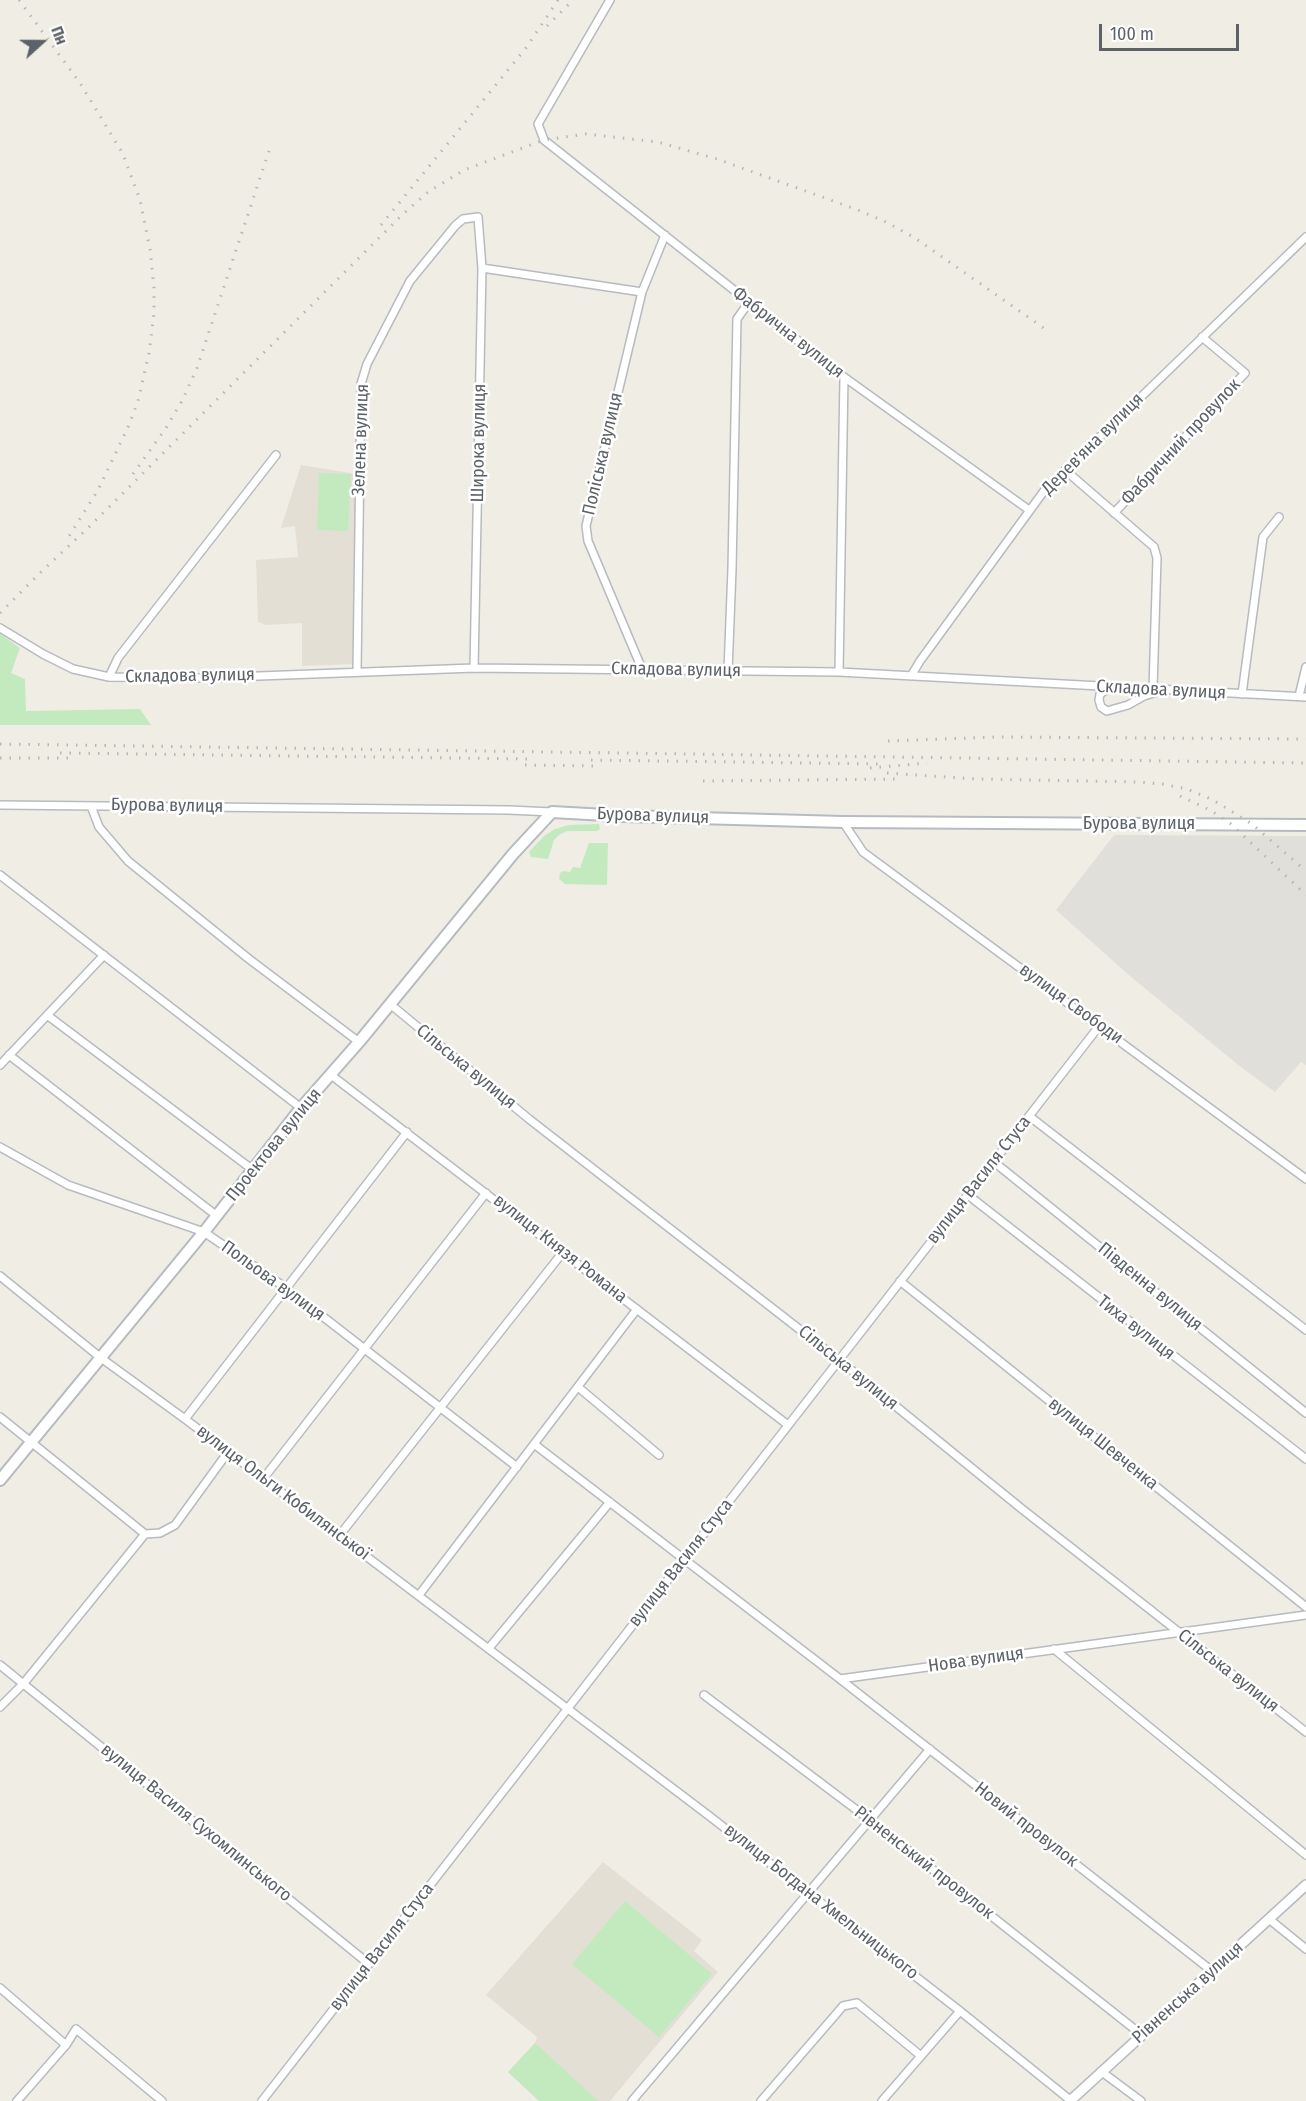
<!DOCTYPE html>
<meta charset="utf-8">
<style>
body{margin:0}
#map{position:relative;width:1306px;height:2101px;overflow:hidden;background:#f0ede5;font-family:"Fira Sans Condensed",sans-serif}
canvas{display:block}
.north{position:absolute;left:12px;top:12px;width:60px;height:60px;-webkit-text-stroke:4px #fff;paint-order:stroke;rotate:69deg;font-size:16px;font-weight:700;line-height:24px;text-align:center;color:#5c6267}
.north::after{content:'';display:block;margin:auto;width:21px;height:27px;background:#5c6267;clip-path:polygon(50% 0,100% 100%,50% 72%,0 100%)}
.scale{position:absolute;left:1099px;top:24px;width:140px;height:27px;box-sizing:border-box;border:3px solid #5c6267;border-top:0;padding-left:8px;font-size:18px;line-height:21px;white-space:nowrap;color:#5c6267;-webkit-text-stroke:4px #fff;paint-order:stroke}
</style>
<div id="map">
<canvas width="1306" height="2101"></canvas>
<div class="north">Пн</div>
<div class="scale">100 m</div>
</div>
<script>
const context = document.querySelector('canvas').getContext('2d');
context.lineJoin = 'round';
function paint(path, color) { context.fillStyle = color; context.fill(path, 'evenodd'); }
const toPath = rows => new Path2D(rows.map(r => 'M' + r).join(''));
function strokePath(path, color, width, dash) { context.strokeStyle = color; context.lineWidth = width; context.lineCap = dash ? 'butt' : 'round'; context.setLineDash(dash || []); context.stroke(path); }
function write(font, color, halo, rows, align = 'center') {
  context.font = font + ' "Fira Sans Condensed",sans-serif'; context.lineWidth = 5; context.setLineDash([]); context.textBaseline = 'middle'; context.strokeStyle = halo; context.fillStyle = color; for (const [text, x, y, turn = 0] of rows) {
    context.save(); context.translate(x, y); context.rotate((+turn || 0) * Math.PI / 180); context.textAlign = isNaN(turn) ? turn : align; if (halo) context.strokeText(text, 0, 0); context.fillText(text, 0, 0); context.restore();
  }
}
paint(toPath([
 [1114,835,1306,836,1306,1065,1301,1062,1275,1092,1242,1068,1130,976,1056,910]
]), '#e1dfd9');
paint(toPath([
 [301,465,356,474,354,664,302,666,302,623,266,625,258,622,256,560,298,557,295,526,281,528],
 [603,1862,702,1940,694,1951,718,1972,610,2101,539,2101,508,2072,535,2043,537,2037,486,1995]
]), '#e3dfd5');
paint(toPath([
 [319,473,351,474,348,531,317,530],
 [0,634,20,648,11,673,25,679,26,711,140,709,151,725,0,725],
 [599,824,600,829,597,831,567,831,559,835,554,840,548,859,531,857,529,852,544,836,555,829,569,825],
 [589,843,608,843,607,885,565,884,559,879,560,873,563,871,570,872,573,867,580,868],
 [625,1901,712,1974,659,2037,572,1964],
 [535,2043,598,2101,539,2101,508,2072]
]), '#c3eabf');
const minor = toPath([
 [610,0,538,124,544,140,844,377,1029,510],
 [482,268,642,292],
 [1065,470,1154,547,1157,558,1153,689],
 [1114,513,1245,373,1202,337],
 [0,628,43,654,73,669,109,677,205,678,474,668,839,672,1306,697],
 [642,669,588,541,586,526,642,292,665,235],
 [357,671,361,384,367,364,410,281,455,226,463,219,478,217,482,268,474,668],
 [728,671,732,569,737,319,749,302],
 [839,672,844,377],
 [911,676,920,661,1044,491,1306,237],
 [109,677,118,658,276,455],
 [1108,689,1100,694,1099,700,1101,707,1107,711,1128,705,1144,696,1157,692],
 [1242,694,1263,537,1279,517],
 [1299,696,1306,667],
 [0,805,509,810,552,812],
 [91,806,99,827,128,861,249,959,359,1042],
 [843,822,863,852,1306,1179],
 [0,875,301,1108],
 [390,1004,529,1119,839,1360,1022,1509,1306,1732],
 [47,1015,253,1170],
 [9,1055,217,1216],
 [0,1065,104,955],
 [331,1075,788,1425],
 [1029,1116,1306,1330],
 [0,1147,68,1185,204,1232,286,1288,517,1467],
 [994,1162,1306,1413],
 [968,1195,1306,1459],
 [0,1276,101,1358,185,1419,708,1815,960,2011,1070,2100],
 [900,1281,1306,1607],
 [578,1387,659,1455],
 [0,1417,145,1534],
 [185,1419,407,1132],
 [534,1444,840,1679,1306,1615],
 [263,1479,486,1193],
 [339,1536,563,1252],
 [419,1595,637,1309],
 [489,1648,610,1502],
 [1054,1649,1306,1855],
 [0,1665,369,1964],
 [840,1679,1212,1971],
 [704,1695,870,1820,1142,2035],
 [0,1707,24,1683,145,1534,160,1533,175,1525,228,1452],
 [1269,1919,1306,1949],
 [0,1988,66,2045],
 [1102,2072,1141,2101],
 [17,2101,66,2045,76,2029,162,2101],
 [262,2101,1100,1025],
 [632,2101,930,1749],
 [761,2101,843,2006,857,2003,921,2056],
 [882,2101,960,2011]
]);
const tertiary = toPath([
 [1070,2101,1306,1885]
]);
const secondary = toPath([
 [0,1480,204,1232,301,1108,359,1042,513,854,552,812,624,816,843,822,1306,825]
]);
strokePath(minor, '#b7bbc0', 10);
strokePath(tertiary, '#b7bbc0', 12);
strokePath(secondary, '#b6bbc0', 14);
strokePath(minor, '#fff', 7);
strokePath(tertiary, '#fff', 9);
strokePath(secondary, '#fff', 10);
strokePath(toPath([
 [19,0,80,83,123,154,140,200,150,249,154,288,154,313,149,353,138,401,129,425,98,490,66,541],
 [547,26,573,0],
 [381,225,526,48,558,0],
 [133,474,166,428,182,401,197,368,271,145],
 [0,613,42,571,87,529,401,216,428,192,464,170,544,140,586,134,658,142,717,159,858,210,886,222,915,238,1048,331],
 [888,741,997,737,1306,739],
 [0,744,1306,763],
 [60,753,534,759],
 [0,758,69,758],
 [591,760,879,764],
 [525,765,600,766],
 [870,768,927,763],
 [887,773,976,779,1139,782,1162,784,1187,789,1213,800,1252,824,1306,871],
 [703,781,898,779],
 [1180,796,1210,810,1231,824,1306,895]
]), '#b6b7b8', 3, [1.5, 8]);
write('18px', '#5c6267', '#fff', [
 ["Фабрична вулиця",788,333,38],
 ["Зелена вулиця",361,440,-88],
 ["Фабричний провулок",1181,442,-47],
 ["Широка вулиця",479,443,-89],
 ["Дерев'яна вулиця",1093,444,-45],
 ["Поліська вулиця",603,454,-77],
 ["Складова вулиця",676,670,1],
 ["Складова вулиця",190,676,-1],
 ["Складова вулиця",1161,690,3],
 ["Бурова вулиця",167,806,1],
 ["Бурова вулиця",653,816,2],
 ["Бурова вулиця",1139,824],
 ["вулиця Свободи",1071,1004,36],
 ["Сільська вулиця",466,1067,39],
 ["Проектова вулиця",274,1145,-51],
 ["вулиця Василя Стуса",979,1180,-52],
 ["вулиця Князя Романа",560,1249,38],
 ["Польова вулиця",273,1281,36],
 ["Південна вулиця",1150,1287,39],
 ["Тиха вулиця",1136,1328,38],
 ["Сільська вулиця",848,1368,39],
 ["вулиця Шевченка",1103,1444,39],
 ["вулиця Ольги Кобилянської",283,1493,37],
 ["вулиця Василя Стуса",681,1563,-52],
 ["Нова вулиця",976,1660,-8],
 ["Сільська вулиця",1228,1671,38],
 ["вулиця Василя Сухомлинського",196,1823,39],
 ["Новий провулок",1026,1825,38],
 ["Рівненський провулок",924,1863,38],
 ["вулиця Богдана Хмельницького",821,1902,38],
 ["вулиця Василя Стуса",382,1947,-52],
 ["Рівненська вулиця",1188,1993,-42]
]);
</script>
